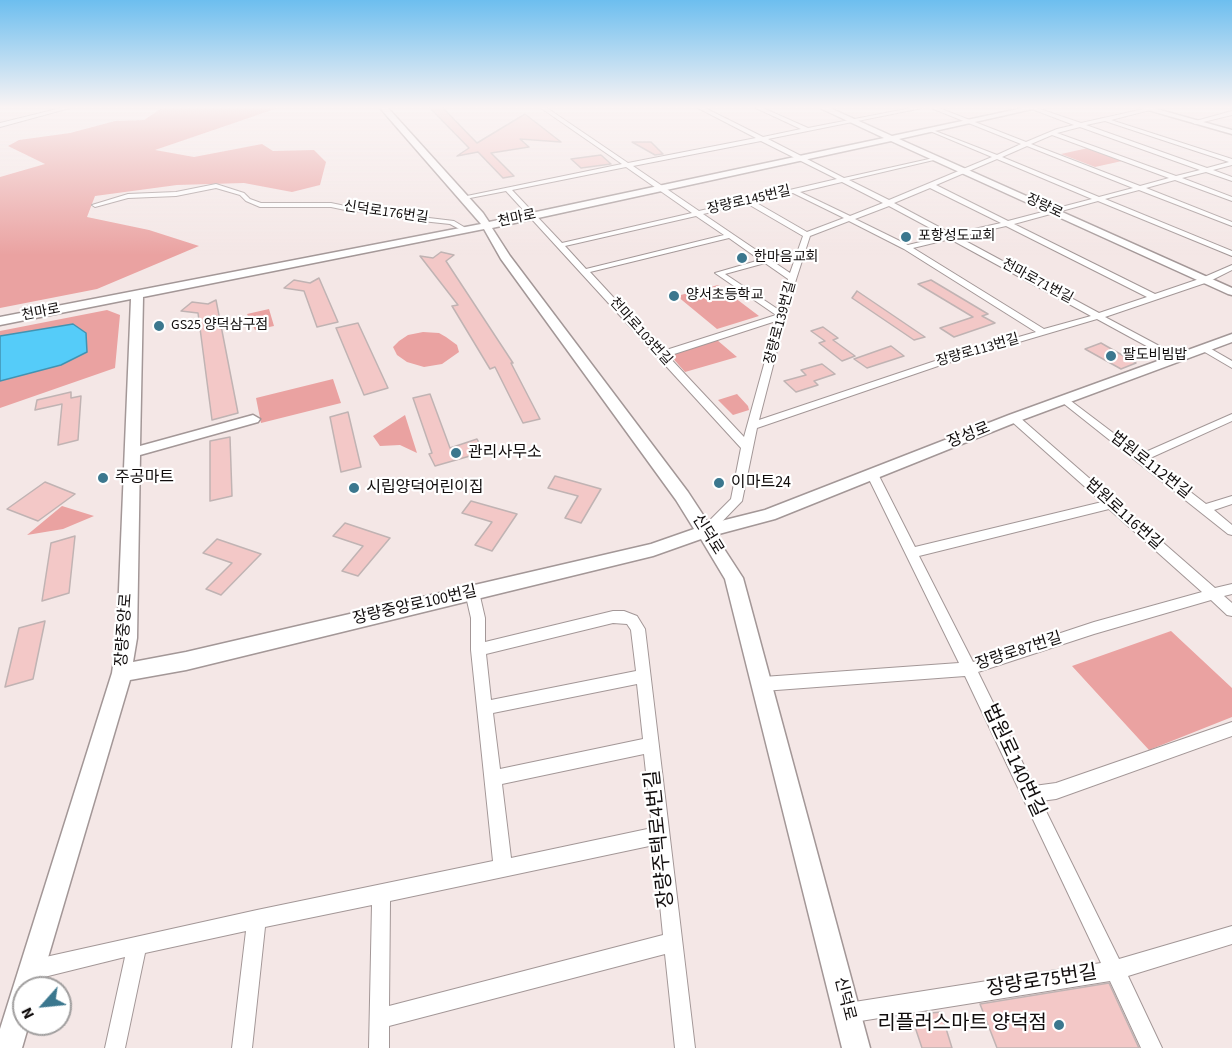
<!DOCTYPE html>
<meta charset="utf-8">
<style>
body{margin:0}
#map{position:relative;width:1232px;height:1048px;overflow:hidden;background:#f4e7e6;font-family:"Source Sans 3",sans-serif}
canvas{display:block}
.north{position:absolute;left:12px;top:976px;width:60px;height:60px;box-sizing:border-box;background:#fff;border:2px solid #a09e9e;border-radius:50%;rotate:243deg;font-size:16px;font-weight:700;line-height:24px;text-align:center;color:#110d0d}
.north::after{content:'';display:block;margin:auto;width:21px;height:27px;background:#3b778e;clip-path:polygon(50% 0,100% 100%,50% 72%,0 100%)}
</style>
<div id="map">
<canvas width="1232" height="1048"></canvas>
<div class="north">N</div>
</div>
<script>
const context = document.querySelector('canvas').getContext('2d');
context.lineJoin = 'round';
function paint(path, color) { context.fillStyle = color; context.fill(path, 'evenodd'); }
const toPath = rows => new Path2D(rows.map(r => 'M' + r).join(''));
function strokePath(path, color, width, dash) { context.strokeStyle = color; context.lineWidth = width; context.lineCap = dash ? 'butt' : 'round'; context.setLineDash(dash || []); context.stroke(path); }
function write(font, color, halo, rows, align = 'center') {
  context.font = font + ' "Source Sans 3","Noto Sans KR",sans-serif'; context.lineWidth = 4.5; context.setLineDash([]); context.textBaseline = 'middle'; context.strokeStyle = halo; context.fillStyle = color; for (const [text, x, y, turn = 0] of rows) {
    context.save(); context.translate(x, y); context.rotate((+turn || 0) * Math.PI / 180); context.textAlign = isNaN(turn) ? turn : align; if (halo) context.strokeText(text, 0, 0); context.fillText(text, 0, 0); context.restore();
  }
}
paint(toPath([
 [162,108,278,108,155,150,194,157,262,144,273,151,314,150,326,162,320,185,292,192,244,183,177,185,95,196,87,217,149,230,199,246,97,289,0,308,0,177,45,164,8,146,19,140,70,133,115,121,144,120],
 [1088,148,1122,161,1095,167,1061,154],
 [718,285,759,316,717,329,677,296],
 [269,309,274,326,255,330,247,314],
 [107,310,120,315,115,368,0,408,0,331],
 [423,332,439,333,446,337,457,345,459,352,442,364,424,367,407,362,397,355,393,347,399,341,408,335],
 [717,340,737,357,685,372,670,355],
 [333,379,341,403,261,423,256,398],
 [737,394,748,406,749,410,733,415,718,400],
 [405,415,417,453,400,445,380,446,373,436],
 [62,506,94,516,63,529,27,535],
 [1171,631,1232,688,1232,717,1149,750,1072,666]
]), '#eaa2a1');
const water = toPath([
 [73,324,86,333,87,352,61,365,0,381,0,336,73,324]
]);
paint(water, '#55ccf9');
strokePath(water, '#4193b2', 1.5);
const building = toPath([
 [430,108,443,108,477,143,525,114,561,142,520,139,529,147,491,153,514,176,503,178,478,152,457,156,469,148,430,108],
 [632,142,651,142,663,154,655,155,632,142],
 [601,155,611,164,581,168,571,159,601,155],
 [441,252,454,255,446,261,513,363,511,363,540,419,523,423,495,367,490,369,452,306,458,305,420,256,433,258,441,252],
 [319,278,338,322,317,327,304,291,284,288,294,280,310,283,319,278],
 [931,280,988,314,982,316,995,323,954,337,940,328,973,317,918,284,931,280],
 [857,291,925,337,914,340,852,298,857,291],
 [216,300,238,413,212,420,198,313,181,311,192,302,208,304,216,300],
 [358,323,388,388,364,395,336,328,358,323],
 [823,327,838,338,833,340,855,356,842,361,819,343,825,341,811,331,823,327],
 [1101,343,1136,363,1121,369,1085,349,1101,343],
 [891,346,904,356,867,368,854,359,891,346],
 [822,364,835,374,814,381,818,385,796,392,784,381,806,375,801,370,822,364],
 [71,392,71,398,81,396,78,440,58,445,62,404,35,410,37,400,71,392],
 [430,394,450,448,477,439,484,452,435,466,429,454,432,453,413,398,430,394],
 [348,412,361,467,341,472,330,417,348,412],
 [230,437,232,496,210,501,210,441,230,437],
 [555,476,601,489,581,523,565,518,578,496,548,488,555,476],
 [45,482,75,494,38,521,7,509,45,482],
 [471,501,517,514,492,551,475,545,492,522,462,513,471,501],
 [345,523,390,538,358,576,342,571,363,546,333,536,345,523],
 [75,536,69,593,42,601,51,543,75,536],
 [217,539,261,554,221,595,206,589,232,563,203,553,217,539],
 [45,621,33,679,5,687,19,628,45,621],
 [1109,983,1139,1048,997,1048,980,1004,1109,983],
 [941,1012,952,1048,922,1048,911,1015,941,1012]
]);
paint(building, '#f3c8c7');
strokePath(building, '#c0b3b3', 1.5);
const minor = toPath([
 [61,108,70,108,0,127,0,123,61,108],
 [541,108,547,108,628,163,756,138,698,108,705,108,763,137,801,129,756,108,763,108,808,128,911,108,922,108,768,139,844,178,938,157,938,159,849,180,889,200,992,157,930,131,930,129,997,155,1021,144,931,108,939,108,1026,142,1057,129,1074,125,1029,108,1037,108,1081,123,1148,108,1158,108,1111,120,1232,159,1232,165,1213,170,1232,177,1232,181,1206,172,1182,178,1232,197,1232,201,1175,180,1146,188,1232,222,1232,226,1139,190,1105,199,1232,251,1232,256,1098,201,1014,224,1155,294,1202,278,1232,265,1232,270,1208,282,1105,317,1180,357,1180,361,1174,361,1097,319,941,365,757,428,742,501,710,534,706,535,702,534,700,531,702,528,731,499,741,448,506,191,465,199,462,197,622,164,541,108],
 [1105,121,1229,162,1207,168,1086,125,1105,121],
 [1080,127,1200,170,1176,176,1057,133,1080,127],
 [1052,135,1169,178,1140,186,1031,144,1052,135],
 [761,141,837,179,699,211,633,166,761,141],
 [1027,146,1133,188,1099,197,1002,157,1027,146],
 [997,159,1092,199,1008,221,936,185,997,159],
 [626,167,692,213,562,243,512,190,626,167],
 [842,182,883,203,850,216,800,192,842,182],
 [930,188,1001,223,952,234,894,203,930,188],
 [793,193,844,218,807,232,755,202,793,193],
 [748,204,803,236,790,273,703,214,748,204],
 [889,206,945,236,908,245,855,219,889,206],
 [696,216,724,235,586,269,565,246,696,216],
 [849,221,904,249,1036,332,935,361,759,420,792,292,810,236,849,221],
 [1006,226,1147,297,1099,313,958,237,1006,226],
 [729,238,760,260,715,273,776,315,663,351,590,272,729,238],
 [950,239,1091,316,1044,329,913,248,950,239],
 [765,263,788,279,779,310,725,274,765,263],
 [776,321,744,437,668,356,776,321],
 [1232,111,1232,115,1195,124,1192,122,1232,111],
 [216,184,244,193,250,199,261,203,331,203,350,207,381,208,404,215,454,221,469,230,465,232,450,224,403,219,380,212,350,211,331,207,260,207,246,201,240,195,216,188,176,196,128,198,95,207,92,205,128,194,176,192,216,184],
 [1206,346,1232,361,1232,368,1203,351,1203,347,1206,346],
 [1067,398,1141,454,1232,414,1232,421,1148,459,1206,504,1232,496,1232,504,1214,510,1232,525,1232,535,1228,534,1063,403,1062,401,1067,398],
 [1014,415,1018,416,1215,588,1232,584,1232,594,1224,596,1232,603,1232,616,1227,615,1211,600,1094,634,978,672,1034,786,1056,783,1232,722,1232,736,1056,799,1041,801,1119,959,1232,926,1232,944,1128,976,1162,1048,1141,1048,1110,981,848,1023,841,1020,838,1013,841,1006,848,1003,1101,963,965,676,763,691,758,689,756,684,758,679,763,677,959,663,867,475,869,472,877,472,915,547,1102,502,1010,420,1009,418,1014,415],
 [1109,509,1202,592,1094,622,973,662,919,556,1109,509],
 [472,587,477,588,479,592,485,618,485,642,613,611,624,611,637,616,645,629,695,1048,675,1048,665,954,389,1026,389,1048,369,1048,372,905,265,927,252,1048,232,1048,246,931,145,953,125,1048,105,1048,125,957,32,980,25,977,22,970,25,963,32,960,257,910,493,861,471,650,471,618,465,592,467,588,472,587],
 [613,623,627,624,631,630,636,671,491,700,486,654,613,623],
 [637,684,643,739,500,769,493,713,637,684],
 [644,754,652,828,511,858,502,784,644,754],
 [654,845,663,935,389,1006,390,901,654,845]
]);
const tertiary = toPath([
 [380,108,388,108,483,213,489,222,884,138,820,108,830,108,892,136,1023,108,1037,108,899,139,1232,288,1232,295,1228,294,891,141,492,228,510,256,688,492,709,524,765,510,1009,415,1232,334,1232,342,1019,421,775,519,715,535,743,578,870,1048,842,1048,725,579,701,539,653,556,186,670,130,680,39,988,24,988,24,1024,29,1024,22,1048,0,1048,0,1029,112,673,117,638,131,299,0,325,0,317,481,224,380,108],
 [484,229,501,259,676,500,694,529,651,544,186,652,133,662,137,638,140,455,258,422,260,419,253,415,140,446,143,297,484,229],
 [1141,108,1153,108,1232,130,1232,134,1141,108]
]);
strokePath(minor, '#a39797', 2);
strokePath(tertiary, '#a39797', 3);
paint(minor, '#fff');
paint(tertiary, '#fff');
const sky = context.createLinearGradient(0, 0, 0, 255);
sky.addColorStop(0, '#6dbeef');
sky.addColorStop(0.42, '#faf4f4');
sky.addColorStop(1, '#faf4f400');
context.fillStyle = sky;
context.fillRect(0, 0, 1232, 255);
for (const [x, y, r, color] of [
 [906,237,6,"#3b778e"],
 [742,258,6,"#3b778e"],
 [674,296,6,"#3b778e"],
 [159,326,6,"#3b778e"],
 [1111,356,6,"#3b778e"],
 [456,453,6,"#3b778e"],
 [103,478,6,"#3b778e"],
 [719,483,6,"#3b778e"],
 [354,488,6,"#3b778e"],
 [1059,1025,6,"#3b778e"]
]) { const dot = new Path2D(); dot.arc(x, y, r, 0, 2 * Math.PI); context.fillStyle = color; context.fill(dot); strokePath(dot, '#fff', 2); }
write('14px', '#110d0d', '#fff', [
 ["장량로145번길",749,201,-13],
 ["장량로",1044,207,25],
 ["신덕로176번길",386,213,8],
 ["천마로",517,219,-12],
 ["천마로71번길",1037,282,28],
 ["천마로",41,313,-11],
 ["장량로139번길",781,323,-75],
 ["천마로103번길",640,332,48],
 ["장량로113번길",978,351,-16]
]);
write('14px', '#110d0d', '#fff', [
 ["포항성도교회",918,237],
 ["한마음교회",754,258],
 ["양서초등학교",686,296],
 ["GS25 양덕삼구점",171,326],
 ["팔도비빔밥",1123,356]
], 'left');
write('16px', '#110d0d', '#fff', [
 ["장성로",969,436,-22],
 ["법원로112번길",1150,466,38],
 ["법원로116번길",1123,515,42],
 ["신덕로",707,535,58],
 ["장량중앙로100번길",415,606,-13],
 ["장량중앙로",125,630,-86],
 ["장량로87번길",1019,652,-18],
 ["신덕로",844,999,76]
]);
write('16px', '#110d0d', '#fff', [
 ["관리사무소",468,453],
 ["주공마트",115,478],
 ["이마트24",731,483],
 ["시립양덕어린이집",366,488]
], 'left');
write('20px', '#110d0d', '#fff', [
 ["법원로140번길",1013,761,65],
 ["장량주택로4번길",661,839,-96],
 ["장량로75번길",1042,982,-9]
]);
write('20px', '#110d0d', '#fff', [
 ["리플러스마트 양덕점",1047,1025]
], 'right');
</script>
